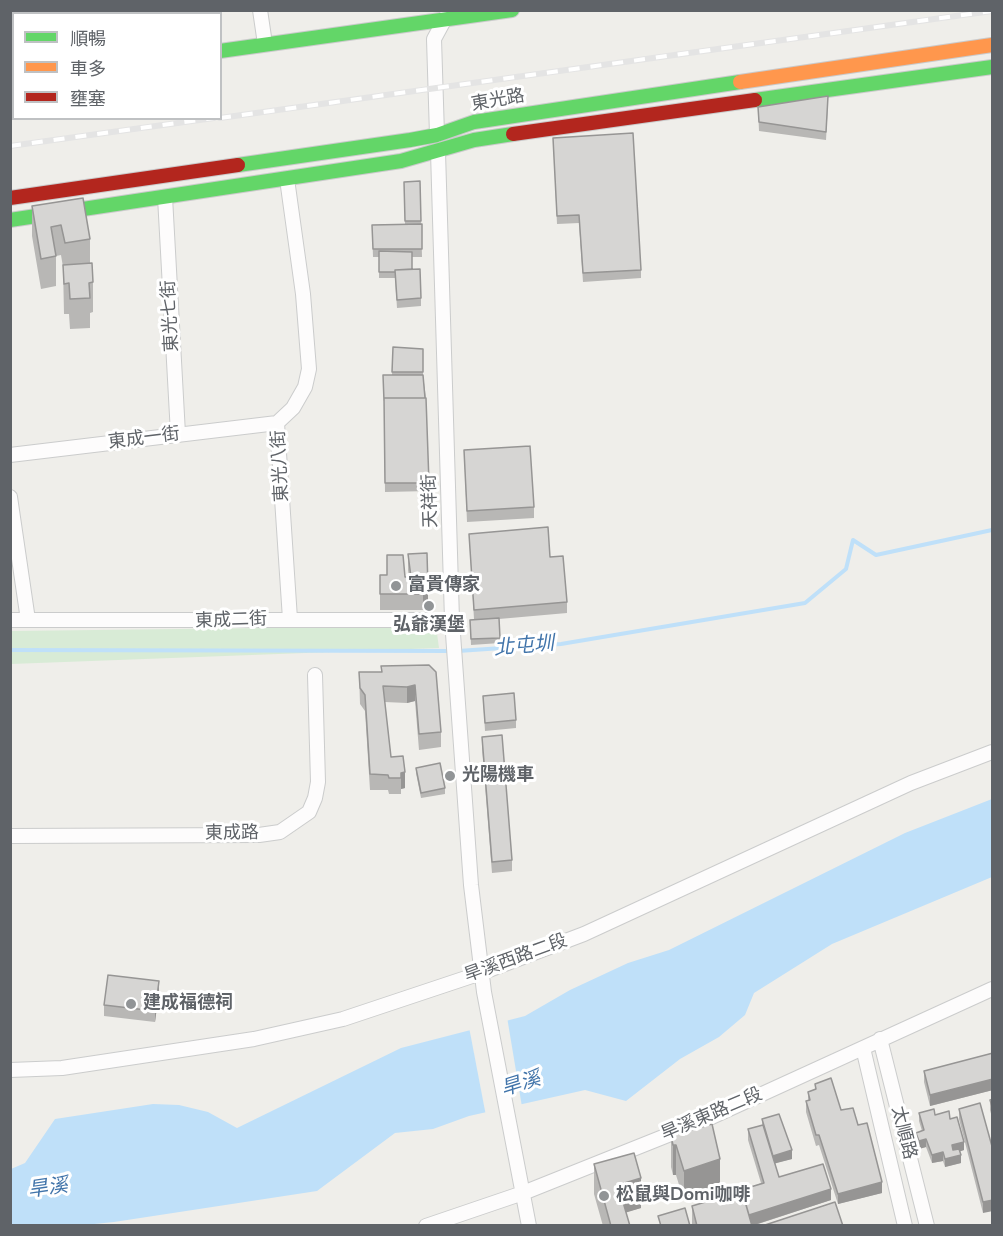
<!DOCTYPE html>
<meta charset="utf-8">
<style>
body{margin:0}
#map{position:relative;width:1003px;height:1236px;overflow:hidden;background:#efeeea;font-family:"Nunito Sans","Noto Sans TC",sans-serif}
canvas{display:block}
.frame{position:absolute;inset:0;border:12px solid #5f6368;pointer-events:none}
.legend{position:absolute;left:12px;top:12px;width:210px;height:108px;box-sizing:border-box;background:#fff;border:2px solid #bfc1c3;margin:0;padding:8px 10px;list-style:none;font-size:18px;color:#5f6368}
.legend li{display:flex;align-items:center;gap:12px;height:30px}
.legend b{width:30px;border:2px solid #bfc1c3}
</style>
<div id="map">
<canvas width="1003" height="1236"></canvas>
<div class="frame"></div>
<ul class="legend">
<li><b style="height:8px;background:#63d668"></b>順暢</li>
<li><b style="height:8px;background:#ff974d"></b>車多</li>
<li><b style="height:8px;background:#b3261e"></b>壅塞</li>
</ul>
</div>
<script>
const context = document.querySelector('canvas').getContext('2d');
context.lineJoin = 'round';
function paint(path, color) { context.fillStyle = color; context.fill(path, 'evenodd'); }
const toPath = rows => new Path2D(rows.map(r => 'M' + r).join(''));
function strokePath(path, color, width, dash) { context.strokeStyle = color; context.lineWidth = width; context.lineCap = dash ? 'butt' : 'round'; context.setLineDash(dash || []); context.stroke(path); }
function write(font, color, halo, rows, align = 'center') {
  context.font = font + ' "Nunito Sans","Noto Sans TC",sans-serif'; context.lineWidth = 6; context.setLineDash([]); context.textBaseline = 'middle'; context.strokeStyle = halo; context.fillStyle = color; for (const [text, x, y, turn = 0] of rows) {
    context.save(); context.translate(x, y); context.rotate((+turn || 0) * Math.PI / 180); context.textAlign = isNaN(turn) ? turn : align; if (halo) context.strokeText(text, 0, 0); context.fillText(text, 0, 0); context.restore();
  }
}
paint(toPath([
 [436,626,439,648,11,664,10,631]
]), '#d8ebd6');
paint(toPath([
 [992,799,992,877,832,944,754,993,745,1015,719,1037,680,1059,626,1101,585,1090,469,1116,433,1129,395,1133,317,1191,114,1222,75,1226,11,1226,11,1169,25,1163,55,1119,153,1104,179,1105,208,1112,237,1128,401,1048,525,1016,570,990,628,963,669,950,905,833]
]), '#bfe0f9');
paint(toPath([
 [507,1017,522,1107,486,1116,469,1027]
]), '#efeeea');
strokePath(toPath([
 [10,650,451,651],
 [458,651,561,644,805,603,846,569,853,540,876,555,992,530]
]), '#bfe0f9', 4);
const street = toPath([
 [126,10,127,14],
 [260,10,265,44],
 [437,135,434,39,447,15],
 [438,152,452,620,471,885,484,992,529,1226],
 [287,179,303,294,309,369,305,387,293,408,277,423,290,619],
 [165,197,178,434],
 [10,455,277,423],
 [10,497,28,620],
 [10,620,452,620],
 [10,836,259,835,280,832,309,812,315,798,318,782,315,675],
 [880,1039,927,1226],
 [863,1048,905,1226],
 [10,1070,62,1068,254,1039,343,1019,481,973,584,934,911,783,992,752],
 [426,1226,523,1193,703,1121,992,989]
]);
const fast = toPath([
 [220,51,512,10],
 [755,100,992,67],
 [238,165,410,140,437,135,474,122,740,82],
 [10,220,401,161,474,140,513,134]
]);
const slow = toPath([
 [740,82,992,45]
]);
const jam = toPath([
 [10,80,14,80],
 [513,134,755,100],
 [10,198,238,165]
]);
strokePath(street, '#cbcccc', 16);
strokePath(fast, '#cacacb', 16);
strokePath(slow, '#cacacb', 16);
strokePath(jam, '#cacacb', 16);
strokePath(street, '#fdfcfc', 14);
strokePath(fast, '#63d668', 14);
strokePath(slow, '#ff974d', 14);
strokePath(jam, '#b3261e', 14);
const rail = toPath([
 [220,118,992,11],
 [10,146,214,118]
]);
strokePath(rail, '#e4e4e4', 6);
strokePath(rail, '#fff', 4, [11]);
paint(toPath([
 [828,104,826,140,759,131,758,107],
 [553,138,641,270,641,278,583,282,579,223,557,224],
 [420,181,422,257,412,257,412,269,421,298,421,306,397,308,395,278,379,278,379,257,373,257,372,225,405,224,404,182],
 [32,206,90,239,90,264,93,282,93,312,90,313,90,328,70,329,69,314,64,314,63,267,61,255,56,256,56,286,41,289,32,236],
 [393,347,423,349,423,375,426,398,429,491,385,492,384,406,392,375],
 [464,450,534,507,534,518,467,522],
 [469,534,550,557,567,602,567,613,499,619,500,643,471,645,470,620,474,619],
 [408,554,428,605,423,610,380,610,380,575,409,577,408,570],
 [429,665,441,732,441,747,419,750,415,701,407,703,385,702,391,757,405,788,401,789,401,794,389,794,388,790,370,790,365,711,360,704,359,672,381,672],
 [483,696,516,720,516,728,485,731],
 [482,737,512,860,512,871,492,873,482,748],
 [416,768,445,788,445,794,421,798,416,773],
 [159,992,155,1022,104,1016,104,1005],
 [993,1053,993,1090,930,1106,924,1082,924,1071],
 [815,1084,841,1110,858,1125,882,1193,838,1204,819,1145,816,1146,806,1112,806,1101,808,1101,808,1092,815,1090],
 [993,1099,993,1121,990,1110,990,1100],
 [959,1109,993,1150,983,1213,959,1119],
 [919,1113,935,1115,950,1119,964,1150,960,1151,961,1163,945,1167,943,1161,932,1163,926,1147,919,1149,916,1141,916,1133,922,1131,919,1121],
 [762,1119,792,1159,775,1163,779,1177,831,1200,752,1226,692,1226,692,1206,737,1193,761,1183,748,1140,748,1129,762,1125],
 [671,1136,720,1190,684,1201,676,1175,673,1175,671,1167],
 [594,1164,641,1208,626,1212,630,1226,603,1226,594,1194]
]), '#b8b7b5');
paint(toPath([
 [428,589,428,605,423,610,423,594],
 [415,685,415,701,407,703,407,687],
 [405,772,405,788,401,789,401,773],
 [159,981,159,992,155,1022,155,1011],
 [993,1079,993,1090,930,1106,930,1095],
 [926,1139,926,1147,919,1149,919,1141],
 [964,1142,964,1150,952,1154,952,1145],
 [673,1145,676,1145,676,1175,673,1175],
 [792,1150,792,1159,773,1164,773,1156],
 [943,1152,943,1161,932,1163,932,1155],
 [961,1155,961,1163,945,1167,945,1159],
 [720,1159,720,1190,684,1201,684,1171],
 [641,1178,641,1208,618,1215,618,1185],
 [882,1182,882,1193,838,1204,838,1194],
 [831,1189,831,1200,751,1226,746,1216],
 [993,1200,993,1211,983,1213,983,1202]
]), '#969594');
const building = toPath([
 [828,96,826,132,759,122,758,107,828,96],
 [633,133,641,270,583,273,579,215,557,216,553,138,633,133],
 [420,181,421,221,405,221,404,182,420,181],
 [83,198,90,239,65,243,61,225,51,227,56,256,41,259,32,206,83,198],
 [422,224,422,249,373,249,372,225,422,224],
 [379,251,412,252,412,269,395,270,395,272,379,272,379,251],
 [92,263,93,282,89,283,90,298,70,299,69,283,64,284,63,265,92,263],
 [420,269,421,298,397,300,395,270,420,269],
 [393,347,423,349,423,372,392,372,393,347],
 [383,375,423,375,425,398,384,398,384,401,383,375],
 [384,398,426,398,429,483,385,483,384,398],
 [530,446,534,507,467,511,464,450,530,446],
 [548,527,550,557,563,556,567,602,474,610,469,534,548,527],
 [427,553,428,589,423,594,380,594,380,575,387,575,387,555,403,555,405,577,411,577,408,554,427,553],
 [499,618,500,638,471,639,470,620,499,618],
 [429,665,436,672,441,732,419,734,415,685,407,687,383,686,391,757,403,756,405,772,401,773,401,778,389,778,388,775,370,774,365,695,360,688,359,672,382,672,381,666,429,665],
 [514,693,516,720,485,723,483,696,514,693],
 [502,735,512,860,492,862,482,737,502,735],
 [440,763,445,788,421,793,416,768,440,763],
 [108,975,159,981,155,1011,104,1005,108,975],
 [993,1053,993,1079,930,1095,924,1071,993,1053],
 [831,1078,841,1110,853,1108,858,1125,867,1123,882,1182,838,1194,819,1135,816,1135,806,1101,810,1100,808,1092,816,1089,815,1084,831,1078],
 [993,1099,993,1110,990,1100,993,1099],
 [980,1103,993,1150,993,1200,983,1202,959,1109,980,1103],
 [934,1109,935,1115,949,1111,950,1119,957,1117,964,1142,952,1145,953,1150,959,1149,961,1155,945,1159,943,1152,932,1155,926,1139,919,1141,916,1133,924,1130,919,1113,934,1109],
 [779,1114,792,1150,773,1156,762,1119,779,1114],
 [712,1124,720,1159,684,1171,676,1145,673,1145,671,1136,712,1124],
 [763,1125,779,1177,823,1164,831,1189,749,1215,742,1191,738,1192,737,1191,764,1183,748,1129,763,1125],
 [634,1153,641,1178,618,1185,630,1226,611,1226,594,1164,634,1153],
 [742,1191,752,1226,697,1226,692,1206,742,1191],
 [835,1202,843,1226,762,1226,835,1202],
 [685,1208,690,1226,661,1226,658,1216,685,1208]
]);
paint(building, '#d6d5d3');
strokePath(building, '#969594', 1.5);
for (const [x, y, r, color] of [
 [396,586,6,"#919496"],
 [429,606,6,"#919496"],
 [450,776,6,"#919496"],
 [131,1004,6,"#919496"],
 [604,1196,6,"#919496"]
]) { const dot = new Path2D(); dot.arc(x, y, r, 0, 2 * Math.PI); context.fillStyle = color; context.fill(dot); strokePath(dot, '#fff', 2); }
write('18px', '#5f6368', '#fff', [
 ["東光路",498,101,-10],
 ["東光七街",171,316,-93],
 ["東成一街",144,439,-7],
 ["東光八街",281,466,-93],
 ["天祥街",431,501,-92],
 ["東成二街",231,621,-2],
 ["東成路",232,834,-1],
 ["旱溪西路二段",516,959,-20],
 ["旱溪東路二段",712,1115,-23],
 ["太順路",903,1133,76]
]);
write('bold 18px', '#5f6368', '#fff', [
 ["富貴傳家",408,586],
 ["弘爺漢堡",429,626,"center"],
 ["光陽機車",462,776],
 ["建成福德祠",143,1004],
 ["松鼠與Domi咖啡",616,1196]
], 'left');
write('italic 20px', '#4174aa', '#fff', [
 ["北屯圳",524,647,-5],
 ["旱溪",521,1085,-17],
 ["旱溪",48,1189,-8]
]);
</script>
